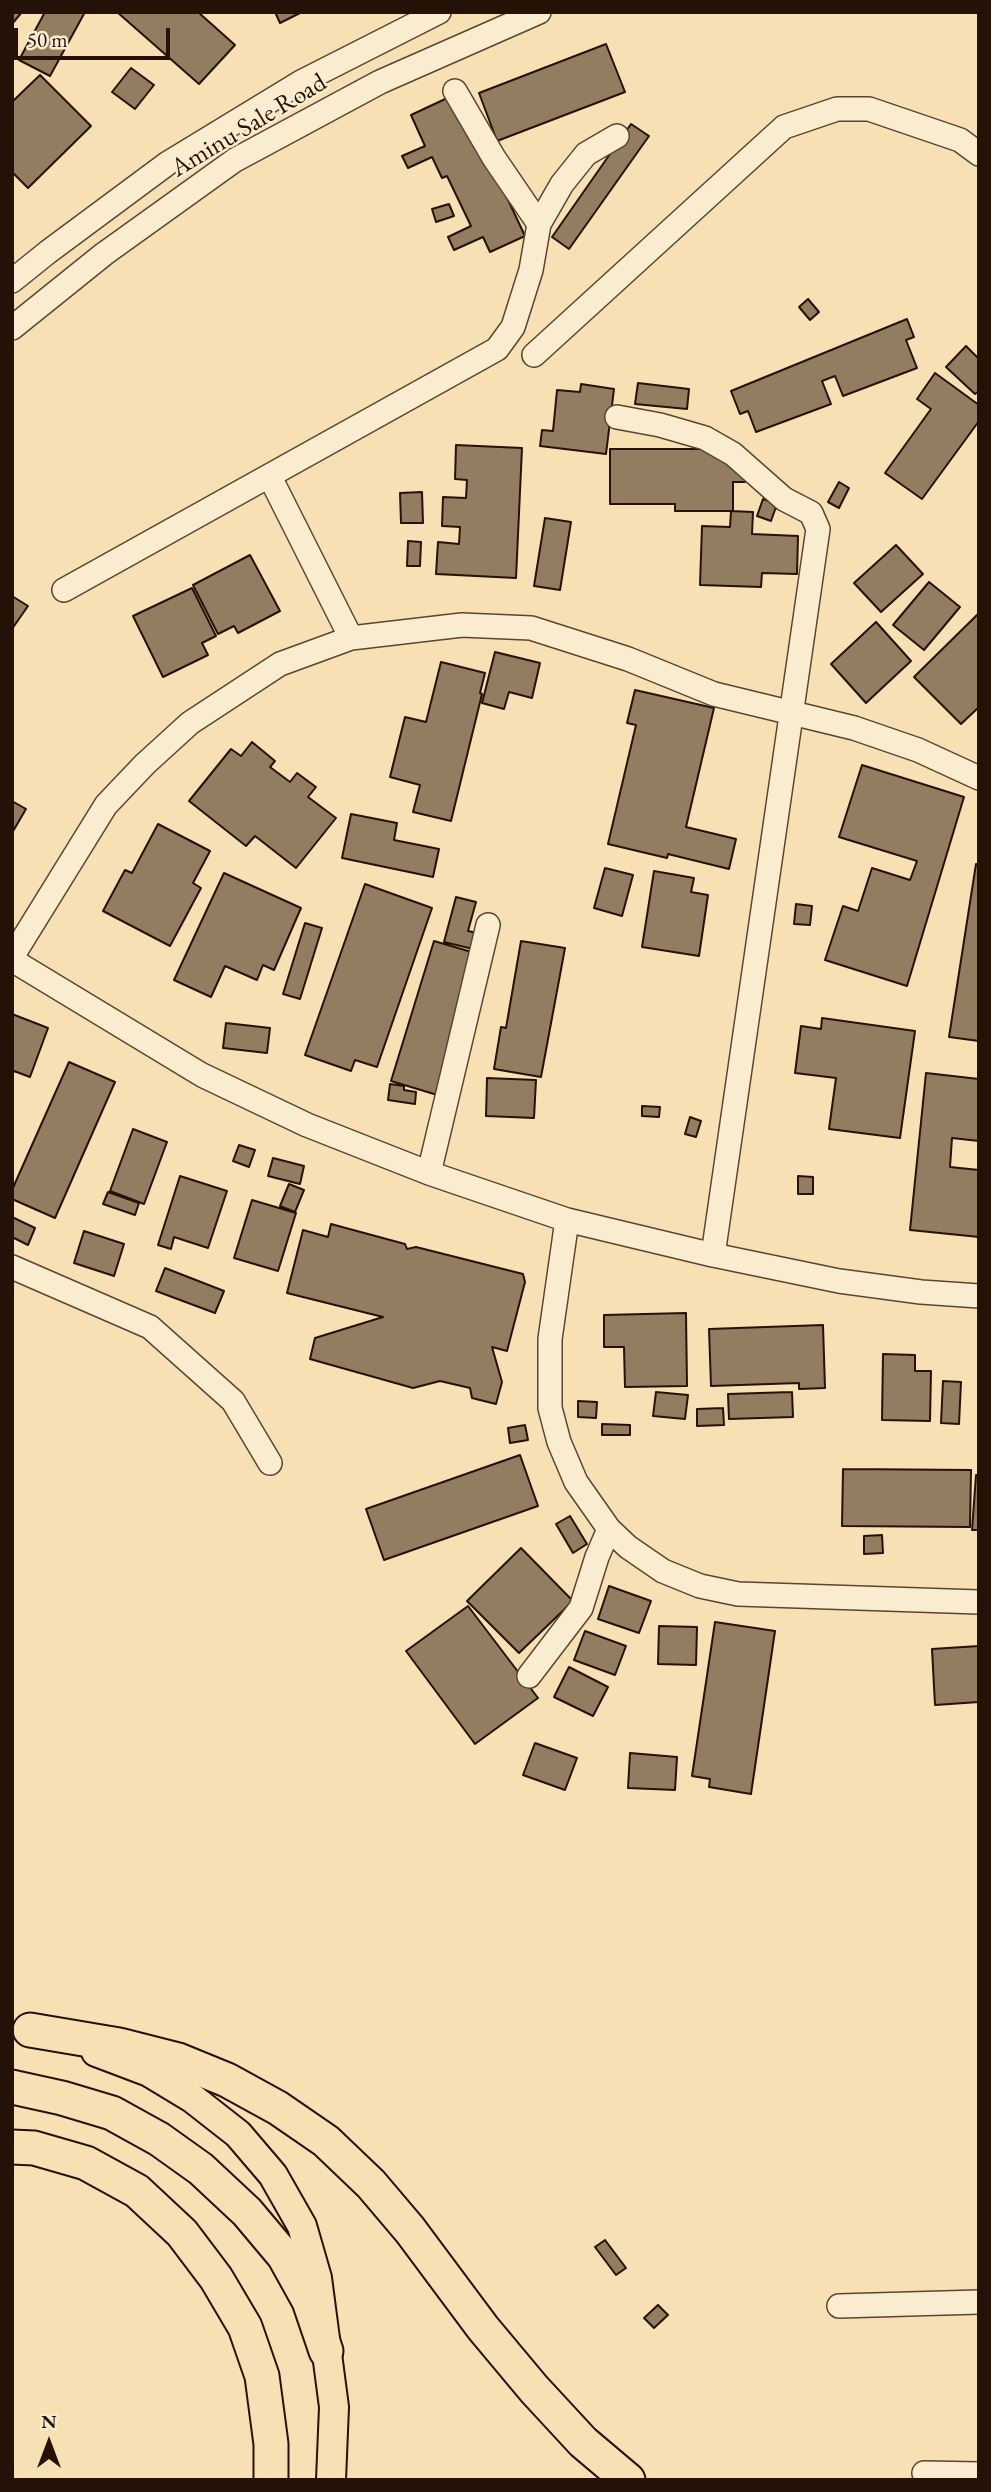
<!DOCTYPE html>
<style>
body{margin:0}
#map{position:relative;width:991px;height:2492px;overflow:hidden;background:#f7e1b4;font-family:"EB Garamond",serif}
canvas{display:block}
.frame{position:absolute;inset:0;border:14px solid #261106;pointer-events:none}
.north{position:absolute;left:14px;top:2408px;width:70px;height:70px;-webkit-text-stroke:5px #faecce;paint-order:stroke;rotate:0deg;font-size:19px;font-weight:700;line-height:28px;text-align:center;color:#261106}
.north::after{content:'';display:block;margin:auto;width:24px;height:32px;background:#261106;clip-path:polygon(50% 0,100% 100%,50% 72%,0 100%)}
.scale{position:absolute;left:14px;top:28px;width:156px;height:32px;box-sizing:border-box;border:4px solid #261106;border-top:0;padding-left:9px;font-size:21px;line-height:24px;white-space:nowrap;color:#261106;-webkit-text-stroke:5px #faecce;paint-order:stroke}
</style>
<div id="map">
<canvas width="991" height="2492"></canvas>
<div class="frame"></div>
<div class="north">N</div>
<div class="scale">50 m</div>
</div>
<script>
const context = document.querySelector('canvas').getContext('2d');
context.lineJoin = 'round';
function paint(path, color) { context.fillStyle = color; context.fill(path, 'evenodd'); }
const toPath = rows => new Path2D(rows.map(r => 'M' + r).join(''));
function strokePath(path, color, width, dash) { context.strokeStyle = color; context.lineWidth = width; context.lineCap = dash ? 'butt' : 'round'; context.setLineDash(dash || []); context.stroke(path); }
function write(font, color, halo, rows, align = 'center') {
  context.font = font + ' "EB Garamond",serif'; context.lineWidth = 5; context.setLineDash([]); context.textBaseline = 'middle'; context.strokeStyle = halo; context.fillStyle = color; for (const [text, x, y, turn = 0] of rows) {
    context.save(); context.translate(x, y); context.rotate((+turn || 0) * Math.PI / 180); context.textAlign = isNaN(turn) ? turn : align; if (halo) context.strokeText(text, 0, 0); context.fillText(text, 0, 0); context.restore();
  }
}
const building = toPath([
 [12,12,22,12,12,24,12,12],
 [45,12,85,12,50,76,19,60,45,12],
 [117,12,198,12,235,45,199,84,117,12],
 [275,12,302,12,280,23,275,12],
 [606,44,625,92,497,141,479,93,606,44],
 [131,68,154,85,135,109,112,92,131,68],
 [40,75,91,126,28,188,12,172,12,102,40,75],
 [458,93,525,236,490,252,483,237,454,250,448,237,471,226,447,176,442,178,432,157,408,168,402,156,425,146,411,115,458,93],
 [631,124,649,136,569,249,552,237,631,124],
 [449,204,454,216,436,222,432,209,449,204],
 [808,299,819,312,810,320,799,307,808,299],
 [907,319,914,337,906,340,917,368,843,396,835,376,822,381,831,404,756,432,748,411,740,414,731,391,907,319],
 [966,346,979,359,979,391,975,394,946,367,966,346],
 [935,373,979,405,979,421,922,499,885,473,931,409,917,399,935,373],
 [638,383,689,389,687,409,635,404,638,383],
 [581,384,614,389,606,454,540,446,542,430,553,431,557,390,580,392,581,384],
 [456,445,522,448,516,578,436,574,438,542,459,544,460,527,442,526,443,497,466,498,467,480,455,479,456,445],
 [610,449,745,449,745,482,733,482,733,511,675,511,675,504,610,504,610,449],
 [839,482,849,488,839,508,828,502,839,482],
 [422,492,423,523,401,523,400,493,422,492],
 [763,499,777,504,771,521,757,516,763,499],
 [731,511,753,512,752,534,798,536,797,574,762,573,761,587,700,585,702,526,730,527,731,511],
 [545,518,571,522,560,590,534,586,545,518],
 [408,541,421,542,420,566,407,566,408,541],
 [896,545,923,574,881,612,854,583,896,545],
 [250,555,280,611,238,633,234,626,218,634,193,585,250,555],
 [929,582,960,607,924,650,893,625,929,582],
 [192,588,216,636,202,643,208,655,163,677,133,616,192,588],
 [12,596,28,606,12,629,12,596],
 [979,613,979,707,961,724,914,677,979,613],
 [876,622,911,661,866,703,831,664,876,622],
 [495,652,540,663,532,698,509,692,504,709,482,703,495,652],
 [441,662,485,673,480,693,482,694,451,821,413,812,420,785,390,777,405,717,426,722,441,662],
 [635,690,714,708,686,827,736,839,729,869,668,854,667,858,608,844,636,725,627,723,635,690],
 [252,742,275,761,270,767,290,782,297,773,316,787,308,797,336,818,296,868,255,836,246,846,189,801,231,749,241,756,252,742],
 [862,765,964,797,907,986,825,960,843,906,858,911,872,868,910,880,917,861,839,837,862,765],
 [12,801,26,809,12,833,12,801],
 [351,814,397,823,394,840,439,849,433,877,342,858,351,814],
 [158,824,210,851,193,883,201,888,170,946,103,911,125,870,132,873,158,824],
 [976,864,979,865,979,1041,949,1037,976,864],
 [605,868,633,875,622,916,594,908,605,868],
 [654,871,694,878,691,892,708,895,699,956,642,947,654,871],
 [224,873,301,908,274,970,263,965,257,980,225,966,211,997,174,980,224,873],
 [365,884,432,908,377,1067,355,1060,351,1071,305,1055,365,884],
 [456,897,476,902,468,931,477,933,473,949,444,942,456,897],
 [796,904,812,906,810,925,794,924,796,904],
 [305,923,322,928,300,999,283,994,305,923],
 [434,941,475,953,444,1097,391,1081,434,941],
 [521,941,565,948,541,1077,494,1069,501,1027,506,1028,521,941],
 [12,1014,48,1028,30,1077,14,1071,12,1075,12,1014],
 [822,1018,915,1031,900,1138,829,1129,836,1078,795,1073,801,1026,821,1029,822,1018],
 [226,1023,270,1028,267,1053,223,1048,226,1023],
 [69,1062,115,1082,55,1218,12,1199,12,1190,69,1062],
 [926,1073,979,1079,979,1141,952,1138,950,1167,979,1170,979,1237,910,1230,926,1073],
 [487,1078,536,1080,534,1118,486,1116,487,1078],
 [390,1084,404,1086,404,1090,416,1092,415,1104,388,1100,390,1084],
 [642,1106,660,1107,659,1117,642,1116,642,1106],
 [690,1117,701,1121,696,1137,685,1134,690,1117],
 [133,1129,167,1142,144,1204,110,1191,133,1129],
 [239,1145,255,1150,249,1167,233,1161,239,1145],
 [273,1158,304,1166,300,1184,268,1176,273,1158],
 [180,1176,227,1191,208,1248,174,1237,171,1249,158,1245,180,1176],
 [798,1176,813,1177,813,1194,798,1194,798,1176],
 [289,1184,304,1190,295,1212,280,1206,289,1184],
 [108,1192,139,1203,135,1215,103,1204,108,1192],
 [252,1200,296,1213,278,1271,234,1258,252,1200],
 [12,1217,35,1228,28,1245,12,1237,12,1217],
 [331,1224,405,1244,407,1249,416,1247,523,1274,525,1282,507,1351,492,1347,502,1382,496,1404,472,1398,470,1388,440,1381,413,1388,310,1359,315,1338,383,1317,287,1293,303,1230,328,1237,331,1224],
 [84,1231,124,1244,114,1276,74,1263,84,1231],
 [165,1268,224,1291,215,1313,156,1291,165,1268],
 [686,1313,687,1386,625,1387,624,1347,604,1347,604,1315,686,1313],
 [823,1325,825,1388,799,1389,799,1383,711,1386,709,1329,823,1325],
 [883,1354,915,1355,915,1371,931,1371,930,1421,882,1420,883,1354],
 [943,1381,961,1382,959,1424,941,1423,943,1381],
 [656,1392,688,1395,685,1419,653,1416,656,1392],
 [792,1392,793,1417,729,1419,728,1394,792,1392],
 [578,1401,597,1402,596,1418,578,1417,578,1401],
 [723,1408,724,1425,697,1426,697,1409,723,1408],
 [602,1424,630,1425,630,1435,602,1435,602,1424],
 [525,1425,528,1440,510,1443,508,1428,525,1425],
 [520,1455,538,1506,384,1560,366,1509,520,1455],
 [843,1469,971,1470,970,1527,842,1526,843,1469],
 [976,1475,979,1475,979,1530,972,1530,976,1475],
 [570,1516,587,1544,573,1553,556,1524,570,1516],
 [882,1535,883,1553,864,1554,864,1536,882,1535],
 [521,1548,573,1601,519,1653,467,1601,521,1548],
 [609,1586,651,1601,639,1633,598,1619,609,1586],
 [468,1606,538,1698,475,1744,406,1651,468,1606],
 [715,1622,775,1631,751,1794,709,1787,710,1779,692,1776,715,1622],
 [659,1626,697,1627,696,1665,658,1664,659,1626],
 [585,1631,626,1646,615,1675,574,1660,585,1631],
 [979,1646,979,1702,935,1705,932,1649,979,1646],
 [569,1667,608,1687,593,1716,554,1697,569,1667],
 [535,1743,577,1758,565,1790,523,1775,535,1743],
 [630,1753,677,1757,675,1790,628,1788,630,1753],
 [605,2240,626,2268,616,2275,595,2247,605,2240],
 [658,2305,668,2315,654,2328,644,2318,658,2305]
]);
paint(building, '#937d60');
strokePath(building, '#261106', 2);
const minor = toPath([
 [455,91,494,158,539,224],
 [12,281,48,252,168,163,301,82,439,12],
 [12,328,104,254,235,160,380,82,539,12],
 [534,355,784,127,837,109,869,109,960,140,979,154],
 [617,417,660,425,705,438,733,454,784,499,811,513,818,529,713,1255],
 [270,477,351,638],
 [64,590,497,349,513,327,531,270,539,224,562,184,586,154,617,136],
 [12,957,106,805,145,764,190,723,280,664,351,638,462,625,531,628,628,659,714,694,854,728,918,750,979,778],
 [12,960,202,1075,307,1125,429,1173,567,1220,713,1255,839,1281,921,1292,979,1296],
 [429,1173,488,925],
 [567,1220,550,1339,550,1408,559,1442,576,1482,609,1529,628,1547,663,1571,700,1586,738,1594,979,1602],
 [12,1267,150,1327,233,1401,270,1463],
 [529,1676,581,1608,597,1557,609,1529],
 [839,2306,979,2302],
 [924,2473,979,2474]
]);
const major = toPath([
 [96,2052,149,2072,192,2098,238,2134,273,2175,302,2226,317,2278,334,2407,331,2480]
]);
const highway = toPath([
 [30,2030,119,2045,178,2060,227,2080,278,2108,326,2141,371,2184,410,2230,483,2328,534,2389,583,2442,628,2480],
 [12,2087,62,2098,112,2113,159,2139,201,2169,247,2212,284,2256,309,2301,326,2351],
 [12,2147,34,2148,86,2163,137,2191,182,2233,216,2278,245,2327,262,2376,271,2444,271,2480]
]);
strokePath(minor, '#5a4532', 26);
strokePath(major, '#261106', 32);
strokePath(highway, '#261106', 37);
strokePath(minor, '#faecce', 23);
strokePath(major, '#f7e1b4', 28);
strokePath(highway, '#f7e1b4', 33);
write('26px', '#261106', '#faecce', [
 ["Aminu Sale Road",249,126,-31]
]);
</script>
